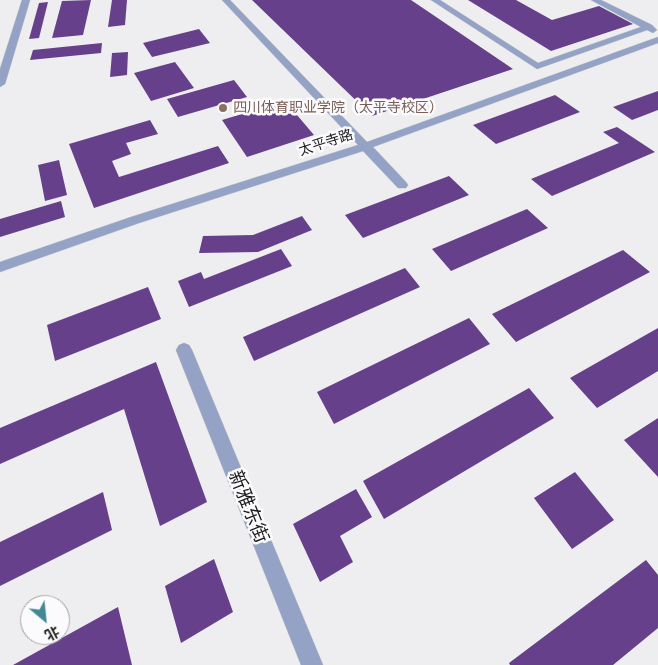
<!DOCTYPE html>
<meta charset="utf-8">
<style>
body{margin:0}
#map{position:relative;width:658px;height:665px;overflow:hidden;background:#eeeef0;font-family:Karla,"Noto Sans SC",sans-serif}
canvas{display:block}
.north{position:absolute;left:20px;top:595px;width:50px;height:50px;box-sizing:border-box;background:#fbfbfd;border:1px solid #a1a1a3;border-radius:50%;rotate:152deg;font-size:14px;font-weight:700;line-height:20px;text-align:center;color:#1b1b1c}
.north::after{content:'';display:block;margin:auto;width:18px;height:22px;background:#438994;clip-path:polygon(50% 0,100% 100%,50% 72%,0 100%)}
</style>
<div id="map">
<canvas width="658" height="665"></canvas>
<div class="north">北</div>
</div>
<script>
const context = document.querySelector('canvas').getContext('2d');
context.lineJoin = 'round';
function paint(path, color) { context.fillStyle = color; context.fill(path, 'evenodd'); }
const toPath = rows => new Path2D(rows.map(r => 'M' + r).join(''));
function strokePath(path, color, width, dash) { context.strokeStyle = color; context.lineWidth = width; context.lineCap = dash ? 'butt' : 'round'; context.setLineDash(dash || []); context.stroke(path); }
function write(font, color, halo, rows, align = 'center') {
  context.font = font + ' Karla,"Noto Sans SC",sans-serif'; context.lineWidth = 5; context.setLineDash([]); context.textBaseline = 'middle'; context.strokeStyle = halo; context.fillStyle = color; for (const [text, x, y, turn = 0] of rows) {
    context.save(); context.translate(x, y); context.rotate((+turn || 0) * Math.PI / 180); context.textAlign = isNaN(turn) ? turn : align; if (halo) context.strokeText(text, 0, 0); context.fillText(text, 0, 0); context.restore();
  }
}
paint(toPath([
 [91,0,83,35,52,38,62,1],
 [112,0,127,0,125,25,108,27],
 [252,0,411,0,513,69,372,116],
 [468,0,516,0,552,20,599,6,633,24,551,51],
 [48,2,39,38,29,39,39,3],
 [199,29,210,43,152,57,143,43],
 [102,43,101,53,30,60,33,50],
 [128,52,127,75,110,77,112,53],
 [175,62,194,88,151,101,134,73],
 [234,80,247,97,178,117,167,99],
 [658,91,658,110,632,120,613,107],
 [555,95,580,112,496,144,473,125],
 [285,101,314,135,247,157,222,120],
 [150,120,158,134,126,143,131,154,112,161,119,177,218,146,229,163,94,208,69,144],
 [617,127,655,152,552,196,531,179,619,143,603,132],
 [59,160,67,195,45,201,38,165],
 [449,176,469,195,363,238,345,215],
 [61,201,65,217,0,237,0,219],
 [527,209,548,228,451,271,432,249],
 [302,216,312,230,258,252,199,253,203,236,253,235],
 [281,249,292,266,189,307,178,281,201,272,204,279],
 [623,250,650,272,516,342,492,314],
 [405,268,420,287,254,361,243,337],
 [148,287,161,319,55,361,47,325],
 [469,318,490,344,334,424,317,392],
 [658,328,658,371,597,408,570,378],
 [156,362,207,502,160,526,124,409,0,464,0,428],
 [529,388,554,418,384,519,363,481],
 [658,418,658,477,624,440],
 [575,472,614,520,572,549,534,498],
 [356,489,372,517,340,536,353,562,320,582,293,524],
 [103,492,112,530,0,586,0,542],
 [214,559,233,612,181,643,165,586],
 [646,560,658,575,658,628,613,665,510,665,509,663],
 [118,607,132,665,13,665]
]), '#66408a');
const minor = toPath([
 [22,0,30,0,5,84,0,87,0,69,22,0],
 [222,0,230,0,367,142,658,37,658,43,373,147,406,182,408,185,406,188,398,188,363,151,139,223,0,272,0,262,131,217,358,145,222,0],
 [431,0,440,0,538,63,641,27,591,0,601,0,652,25,657,30,653,33,647,30,537,69,431,0],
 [184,343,189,345,192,350,323,665,301,665,176,350,179,345,184,343]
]);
strokePath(minor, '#ccccce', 1);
paint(minor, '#93a2c5');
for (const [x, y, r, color] of [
 [223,108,5,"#8d6e63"]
]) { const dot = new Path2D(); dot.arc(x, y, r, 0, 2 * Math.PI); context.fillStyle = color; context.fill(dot); strokePath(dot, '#fbfbfd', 2); }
write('14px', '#785e54', '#fbfbfd', [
 ["四川体育职业学院（太平寺校区）",233,108]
], 'left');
write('14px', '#1b1b1c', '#fbfbfd', [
 ["太平寺路",326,143,-18]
]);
write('19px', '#1b1b1c', '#fbfbfd', [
 ["新雅东街",248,507,68]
]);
</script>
